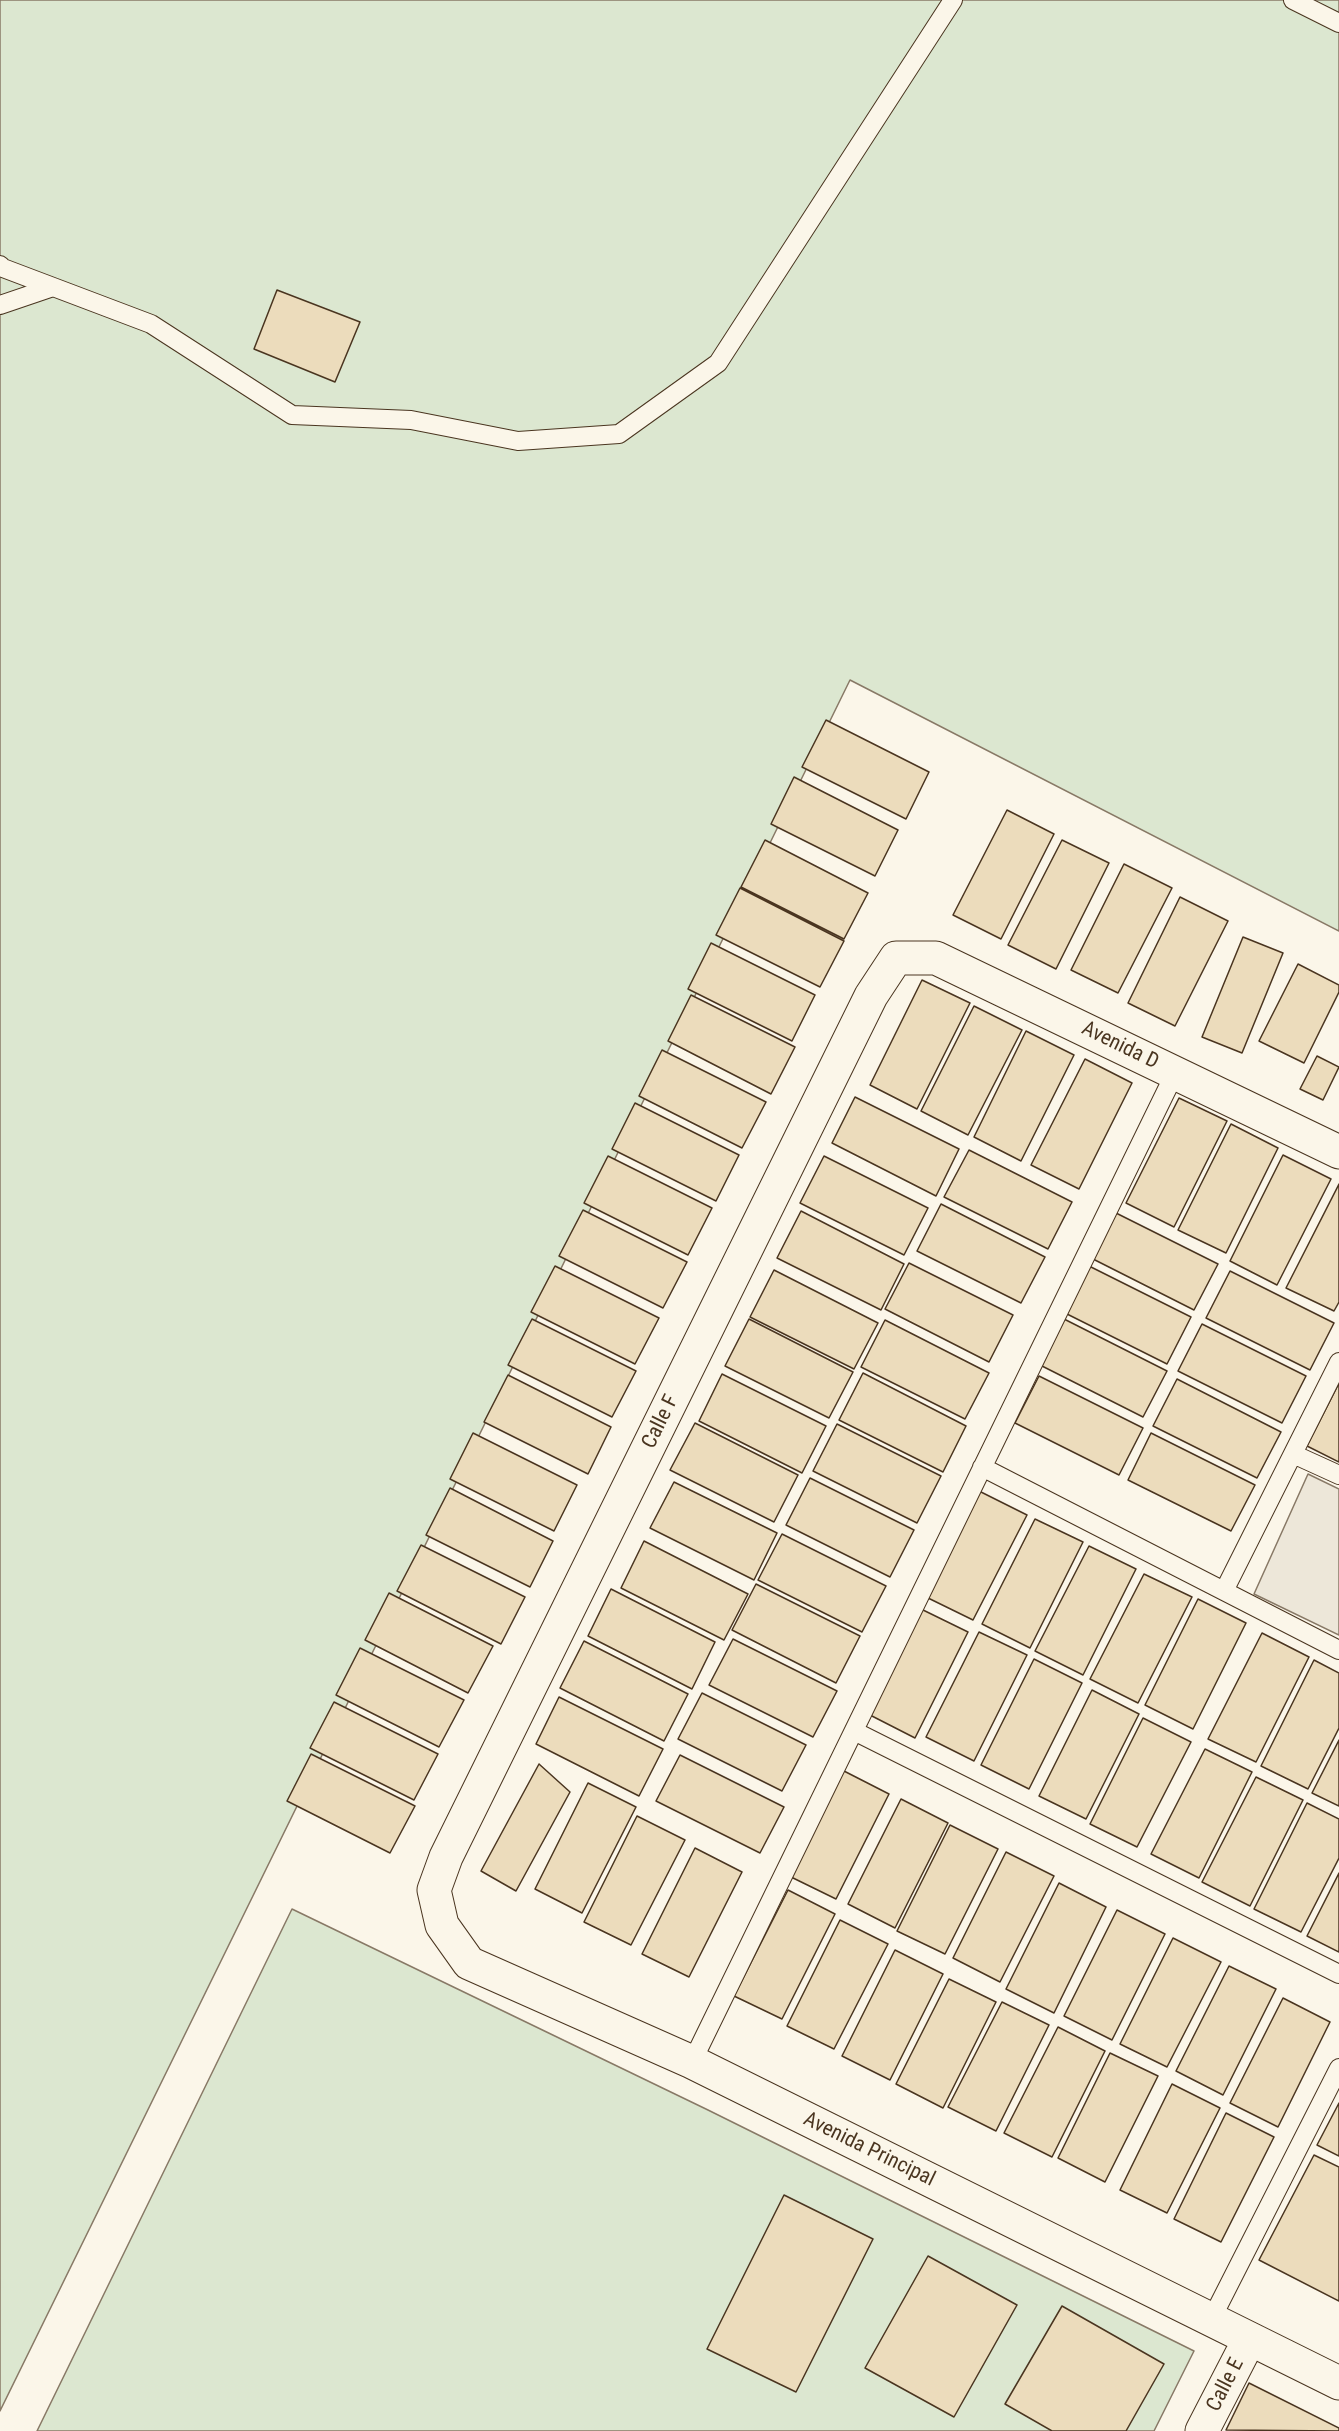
<!DOCTYPE html>
<style>
body{margin:0}
canvas{display:block;background:#fbf6e9}
</style>
<canvas width="1339" height="2431"></canvas>
<script>
const context = document.querySelector('canvas').getContext('2d');
context.lineJoin = 'round';
function paint(path, color) { context.fillStyle = color; context.fill(path, 'evenodd'); }
const toPath = rows => new Path2D(rows.map(r => 'M' + r).join(''));
function strokePath(path, color, width, dash) { context.strokeStyle = color; context.lineWidth = width; context.lineCap = dash ? 'butt' : 'round'; context.setLineDash(dash || []); context.stroke(path); }
function write(font, color, halo, rows, align = 'center') {
  context.font = font + ' "Roboto Condensed",sans-serif'; context.lineWidth = 4.5; context.setLineDash([]); context.textBaseline = 'middle'; context.strokeStyle = halo; context.fillStyle = color; for (const [text, x, y, turn = 0] of rows) {
    context.save(); context.translate(x, y); context.rotate((+turn || 0) * Math.PI / 180); context.textAlign = isNaN(turn) ? turn : align; if (halo) context.strokeText(text, 0, 0); context.fillText(text, 0, 0); context.restore();
  }
}
const green = toPath([
 [0,0,1339,0,1339,931,850,680,0,2411,0,0],
 [292,1909,708,2110,1194,2351,1154,2431,37,2431,292,1909]
]);
paint(green, '#dce7d0');
strokePath(green, '#887966', 1.5);
const parking = toPath([
 [1308,1474,1339,1489,1339,1635,1254,1594,1308,1474]
]);
paint(parking, '#ede7d9');
strokePath(parking, '#887966', 1.5);
const building = toPath([
 [277,290,360,322,335,382,254,349,277,290],
 [826,720,929,772,906,819,802,767,826,720],
 [794,777,898,830,875,876,771,824,794,777],
 [1007,810,1054,834,1001,939,953,915,1007,810],
 [765,840,868,893,844,939,741,887,765,840],
 [1062,840,1109,863,1056,969,1008,945,1062,840],
 [1124,864,1172,888,1118,993,1071,970,1124,864],
 [740,888,844,941,820,987,716,935,740,888],
 [1180,897,1228,921,1175,1026,1128,1003,1180,897],
 [1243,937,1283,953,1242,1053,1202,1037,1243,937],
 [711,943,815,995,792,1041,688,989,711,943],
 [1298,964,1339,985,1339,992,1304,1063,1259,1041,1298,964],
 [922,980,970,1003,917,1109,870,1085,922,980],
 [691,995,795,1047,771,1094,668,1041,691,995],
 [974,1006,1022,1030,968,1135,921,1111,974,1006],
 [1026,1031,1074,1055,1021,1161,974,1137,1026,1031],
 [662,1050,766,1102,742,1148,639,1096,662,1050],
 [1317,1056,1339,1067,1323,1100,1300,1089,1317,1056],
 [1085,1059,1132,1083,1079,1189,1031,1165,1085,1059],
 [855,1097,959,1149,936,1196,832,1143,855,1097],
 [1179,1098,1227,1121,1174,1227,1126,1203,1179,1098],
 [635,1103,739,1155,716,1201,612,1149,635,1103],
 [1231,1124,1278,1148,1226,1253,1178,1230,1231,1124],
 [969,1150,1072,1202,1048,1249,944,1197,969,1150],
 [1283,1155,1331,1179,1277,1285,1230,1261,1283,1155],
 [608,1156,712,1208,688,1255,584,1203,608,1156],
 [824,1156,928,1208,904,1255,800,1203,824,1156],
 [1339,1184,1339,1302,1334,1311,1286,1288,1339,1184],
 [941,1204,1045,1257,1021,1303,917,1251,941,1204],
 [583,1210,687,1262,663,1308,559,1256,583,1210],
 [801,1211,904,1264,881,1310,777,1258,801,1211],
 [1114,1212,1218,1264,1194,1310,1091,1258,1114,1212],
 [909,1263,1013,1315,989,1362,885,1309,909,1263],
 [1087,1265,1191,1317,1167,1364,1063,1312,1087,1265],
 [555,1266,659,1318,635,1364,531,1312,555,1266],
 [774,1270,878,1323,854,1369,750,1317,774,1270],
 [1230,1271,1334,1323,1310,1370,1206,1318,1230,1271],
 [532,1319,636,1371,612,1417,508,1365,532,1319],
 [749,1319,853,1372,829,1418,725,1366,749,1319],
 [1064,1319,1167,1371,1143,1417,1040,1365,1064,1319],
 [885,1320,989,1373,965,1419,861,1367,885,1320],
 [1202,1324,1306,1376,1282,1423,1178,1371,1202,1324],
 [863,1373,966,1426,943,1472,839,1420,863,1373],
 [722,1374,826,1426,802,1473,699,1421,722,1374],
 [508,1375,611,1427,588,1474,484,1422,508,1375],
 [1039,1376,1143,1428,1119,1475,1015,1423,1039,1376],
 [1177,1379,1281,1432,1257,1478,1153,1426,1177,1379],
 [1339,1383,1339,1462,1307,1446,1339,1383],
 [695,1423,798,1475,774,1522,670,1470,695,1423],
 [837,1424,941,1476,917,1523,813,1471,837,1424],
 [473,1433,577,1485,554,1531,450,1479,473,1433],
 [1151,1433,1255,1485,1231,1531,1128,1480,1151,1433],
 [810,1478,914,1530,890,1577,786,1525,810,1478],
 [674,1482,777,1533,754,1580,650,1528,674,1482],
 [450,1488,553,1541,530,1587,426,1535,450,1488],
 [979,1491,1027,1515,973,1620,926,1597,979,1491],
 [1035,1519,1083,1542,1030,1648,982,1624,1035,1519],
 [782,1534,886,1586,862,1632,758,1580,782,1534],
 [644,1541,748,1594,724,1640,621,1588,644,1541],
 [421,1545,525,1597,501,1644,397,1591,421,1545],
 [1089,1546,1136,1569,1083,1675,1035,1651,1089,1546],
 [1144,1574,1192,1597,1138,1703,1090,1679,1144,1574],
 [756,1584,860,1636,836,1683,732,1630,756,1584],
 [611,1589,715,1642,692,1689,588,1636,611,1589],
 [389,1593,493,1646,468,1693,365,1640,389,1593],
 [1198,1599,1246,1623,1193,1729,1145,1705,1198,1599],
 [921,1609,968,1632,915,1738,868,1714,921,1609],
 [979,1632,1027,1655,974,1761,926,1737,979,1632],
 [1262,1633,1309,1657,1256,1762,1208,1739,1262,1633],
 [733,1639,837,1691,813,1737,709,1685,733,1639],
 [584,1641,688,1694,664,1741,560,1688,584,1641],
 [360,1648,464,1700,439,1747,336,1695,360,1648],
 [1034,1659,1082,1683,1029,1789,981,1765,1034,1659],
 [1314,1660,1339,1673,1339,1728,1308,1789,1261,1766,1314,1660],
 [1092,1690,1139,1714,1086,1819,1039,1796,1092,1690],
 [702,1693,806,1745,782,1791,678,1739,702,1693],
 [559,1697,663,1749,639,1796,536,1744,559,1697],
 [334,1702,438,1754,414,1800,310,1748,334,1702],
 [1143,1718,1191,1742,1137,1847,1090,1824,1143,1718],
 [1339,1740,1339,1806,1312,1793,1339,1740],
 [1205,1749,1252,1772,1199,1878,1151,1854,1205,1749],
 [311,1754,415,1806,390,1853,287,1801,311,1754],
 [680,1755,784,1807,760,1853,656,1801,680,1755],
 [539,1764,570,1792,516,1891,481,1871,539,1764],
 [842,1770,889,1794,836,1899,789,1876,842,1770],
 [1256,1777,1303,1800,1250,1906,1202,1882,1256,1777],
 [588,1783,636,1807,582,1913,535,1889,588,1783],
 [901,1799,948,1823,895,1928,848,1904,901,1799],
 [1307,1803,1339,1819,1339,1858,1301,1932,1254,1909,1307,1803],
 [637,1816,685,1840,631,1945,584,1922,637,1816],
 [950,1825,998,1849,945,1954,897,1931,950,1825],
 [695,1848,742,1872,689,1977,642,1954,695,1848],
 [1006,1852,1054,1876,1000,1982,953,1958,1006,1852],
 [1339,1873,1339,1952,1307,1936,1339,1873],
 [1059,1883,1106,1907,1054,2013,1006,1989,1059,1883],
 [788,1890,835,1914,782,2019,734,1996,788,1890],
 [1117,1910,1165,1934,1112,2040,1064,2016,1117,1910],
 [840,1920,888,1944,834,2049,787,2026,840,1920],
 [1173,1938,1221,1962,1167,2067,1120,2044,1173,1938],
 [895,1950,943,1974,890,2080,842,2056,895,1950],
 [1229,1966,1276,1989,1223,2095,1176,2071,1229,1966],
 [949,1979,996,2002,943,2108,896,2084,949,1979],
 [1283,1998,1330,2022,1278,2127,1230,2103,1283,1998],
 [1002,2002,1049,2025,996,2131,948,2107,1002,2002],
 [1058,2027,1105,2051,1052,2157,1004,2133,1058,2027],
 [1110,2053,1158,2076,1105,2182,1058,2158,1110,2053],
 [1172,2084,1220,2108,1167,2213,1120,2190,1172,2084],
 [1339,2103,1339,2156,1317,2145,1339,2103],
 [1226,2113,1274,2137,1221,2242,1174,2219,1226,2113],
 [1314,2155,1339,2167,1339,2301,1259,2260,1314,2155],
 [784,2195,873,2239,796,2392,707,2349,784,2195],
 [928,2256,1017,2305,954,2417,865,2368,928,2256],
 [1062,2306,1164,2364,1126,2431,1052,2431,1005,2404,1062,2306],
 [1249,2383,1339,2428,1339,2431,1226,2430,1249,2383]
]);
paint(building, '#ecdcbc');
strokePath(building, '#4a3520', 1.5);
const lane = toPath([
 [1293,0,1339,23],
 [0,265,3,268,151,324,292,415,411,420,518,441,619,434,718,363,953,0],
 [0,305,53,287],
 [1293,1454,1339,1475],
 [982,1467,1339,1650],
 [1224,1591,1339,1362],
 [854,1731,1339,1974],
 [692,2062,1175,1073],
 [1211,2320,1339,2068]
]);
const street = toPath([
 [1339,1152,936,958,896,958,871,996,446,1857,434,1890,442,1925,469,1963,692,2062,1339,2383],
 [1202,2431,1249,2340]
]);
strokePath(lane, '#4a3520', 20);
strokePath(street, '#4a3520', 35);
strokePath(lane, '#fbf6e9', 18);
strokePath(street, '#fbf6e9', 33);
write('21px', '#4a3520', '#fbf6e9', [
 ["Avenida D",1120,1046,26],
 ["Calle F",661,1422,-64],
 ["Avenida Principal",869,2150,26],
 ["Calle E",1226,2385,-63]
]);
</script>
